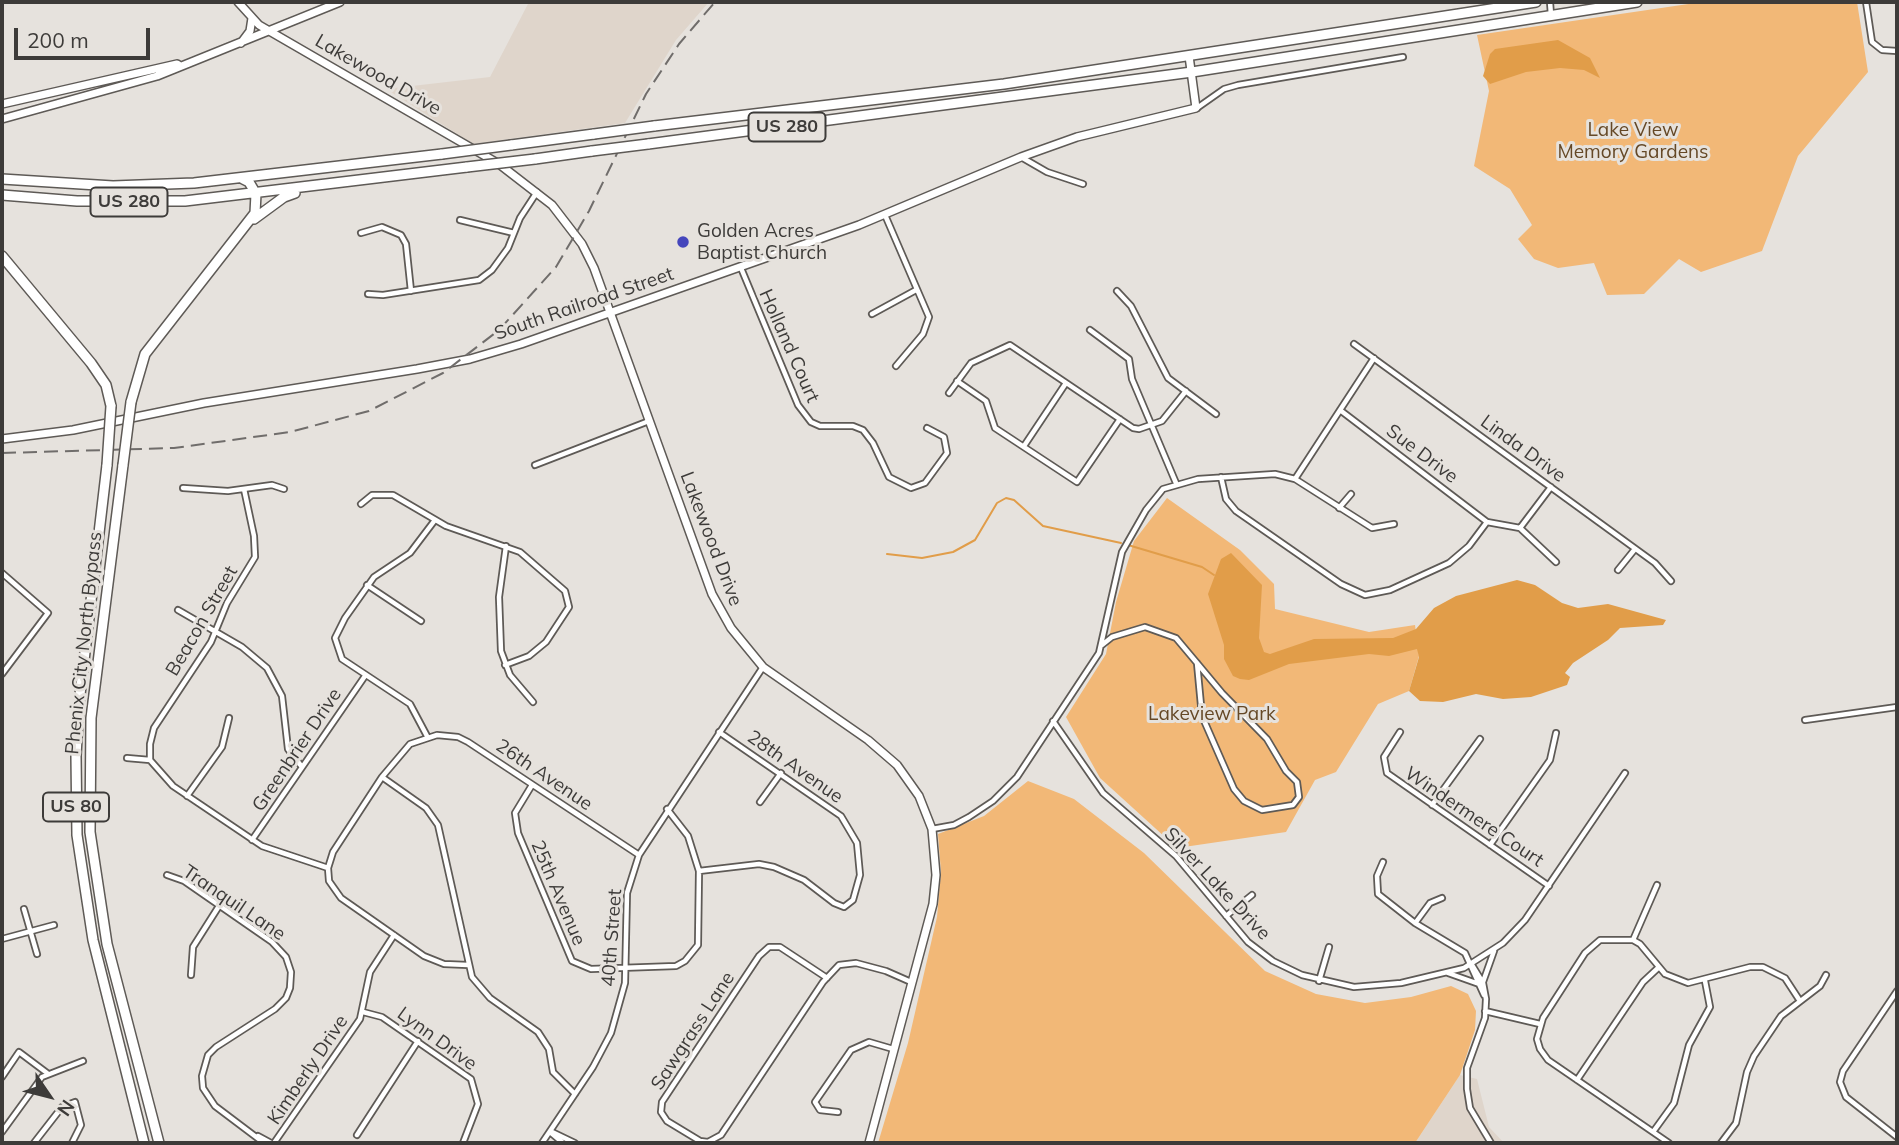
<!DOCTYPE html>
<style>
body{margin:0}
#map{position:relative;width:1899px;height:1145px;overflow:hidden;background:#e6e2dd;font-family:Mulish,sans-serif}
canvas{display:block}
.frame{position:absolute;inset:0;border:4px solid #3d3b39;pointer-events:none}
.north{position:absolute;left:14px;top:1061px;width:70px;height:70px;-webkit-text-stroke:5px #e6e2dd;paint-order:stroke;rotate:125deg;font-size:19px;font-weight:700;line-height:28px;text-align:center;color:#3d3b39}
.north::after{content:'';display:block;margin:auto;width:24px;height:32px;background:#3d3b39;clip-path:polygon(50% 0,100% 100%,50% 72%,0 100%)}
.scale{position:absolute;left:14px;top:28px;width:136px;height:32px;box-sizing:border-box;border:4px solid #3d3b39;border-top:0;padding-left:9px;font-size:21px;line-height:24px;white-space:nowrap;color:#3d3b39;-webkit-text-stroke:5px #e6e2dd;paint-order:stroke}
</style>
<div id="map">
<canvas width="1899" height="1145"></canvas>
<div class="frame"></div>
<div class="north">N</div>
<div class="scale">200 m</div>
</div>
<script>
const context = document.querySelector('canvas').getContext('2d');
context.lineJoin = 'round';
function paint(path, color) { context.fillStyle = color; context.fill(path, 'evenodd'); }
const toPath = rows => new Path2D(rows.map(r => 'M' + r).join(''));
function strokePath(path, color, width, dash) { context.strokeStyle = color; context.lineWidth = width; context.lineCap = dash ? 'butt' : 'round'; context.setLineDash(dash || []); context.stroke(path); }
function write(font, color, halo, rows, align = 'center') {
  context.font = font + ' Mulish,sans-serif'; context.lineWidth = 6; context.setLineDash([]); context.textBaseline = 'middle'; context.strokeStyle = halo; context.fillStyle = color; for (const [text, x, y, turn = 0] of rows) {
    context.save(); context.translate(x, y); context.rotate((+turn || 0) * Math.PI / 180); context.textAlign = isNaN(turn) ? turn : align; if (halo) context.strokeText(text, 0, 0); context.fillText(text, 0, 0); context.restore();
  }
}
paint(toPath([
 [529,2,709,2,676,40,625,123,473,144,386,89,490,77],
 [1460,1075,1477,1079,1489,1127,1504,1143,1415,1143]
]), '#dfd5cb');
paint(toPath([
 [1702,2,1857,2,1868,72,1798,156,1762,251,1701,272,1679,259,1644,294,1607,295,1594,263,1558,268,1534,259,1518,239,1532,225,1510,189,1474,166,1489,91,1477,35],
 [1167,498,1240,550,1274,584,1275,609,1369,632,1415,625,1419,656,1409,691,1378,704,1336,772,1315,780,1286,832,1177,848,1100,778,1066,717,1106,654,1116,602,1134,541],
 [1028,781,1074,799,1144,853,1265,971,1316,994,1365,1003,1411,997,1451,986,1468,994,1476,1011,1475,1030,1460,1075,1415,1143,878,1143,908,1043,937,917,941,872,938,834,984,816]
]), '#f2b877');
paint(toPath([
 [1558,40,1590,58,1600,78,1584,70,1560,68,1526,72,1490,84,1483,76,1490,54,1495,49],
 [1231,553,1262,585,1259,638,1264,652,1270,654,1314,639,1393,638,1416,629,1434,608,1456,596,1517,580,1535,585,1562,603,1578,608,1608,604,1666,620,1663,625,1620,628,1608,640,1573,663,1565,673,1570,677,1567,685,1531,697,1503,699,1476,694,1443,702,1420,701,1409,691,1419,657,1417,649,1389,656,1369,654,1289,664,1249,680,1240,679,1233,676,1224,659,1224,645,1208,594,1221,559]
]), '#e19d49');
strokePath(toPath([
 [1128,545,1202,567,1214,575],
 [887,554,922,558,953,552,975,540,997,503,1006,498,1014,500,1043,526,1121,543]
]), '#e19d49', 2);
const street = toPath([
 [1550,2,1551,15],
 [1866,2,1872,42,1882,50,1897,51],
 [1197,108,1224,89,1238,85,1403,57],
 [1021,157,1047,172,1083,184],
 [885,215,929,317,923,334,896,366],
 [460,220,514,233],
 [361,233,382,227,401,235,406,244,411,291],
 [741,268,798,405,811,422,820,426,853,426,863,430,873,443,889,477,911,488,925,483,947,453,944,437,927,428],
 [1117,291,1131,306,1168,378,1216,414],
 [368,294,383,295,479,280,492,270,508,248,520,218,537,192],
 [872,314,916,290],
 [1090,330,1129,359,1132,379,1176,483],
 [1354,344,1655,563,1671,581],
 [957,381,986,401,995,428,1077,482,1120,419],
 [949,393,971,363,1010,345,1133,428,1139,429,1162,421,1186,391],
 [1340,410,1487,522],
 [1024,446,1066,383],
 [535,465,649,421],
 [1221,477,1226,499,1236,511,1341,584,1365,595,1390,590,1449,563,1469,546,1487,522,1520,528],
 [1295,479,1374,358],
 [183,488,228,491,272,485,284,489],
 [244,489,254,536,255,557,227,603,211,642,154,728,150,744,150,760,173,786,262,846,328,868],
 [361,504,372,495,393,495,446,526,520,552,565,591,569,607,546,642,529,656,505,665],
 [1339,508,1351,494],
 [1520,528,1551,487],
 [1520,528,1556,562],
 [506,546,499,597,501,651,510,675,533,702],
 [1618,570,1635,549],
 [2,573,48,613,2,674],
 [367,585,421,621],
 [178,610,242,647,267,668,282,696,288,749,302,767],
 [1102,645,1112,637,1145,627,1176,638,1197,663],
 [1197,663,1222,693,1267,739,1286,771,1297,782,1299,797,1293,805,1262,810,1244,801,1234,789,1202,716,1197,663],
 [1805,720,1897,707],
 [1053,721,1103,793,1176,856,1248,942,1273,961,1302,975,1354,987,1401,983,1464,968,1503,943,1525,920,1625,773],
 [1400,732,1384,757,1387,773,1549,886],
 [427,736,410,704,342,659,335,638,345,618,374,577,410,553,435,520],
 [127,758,150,760],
 [382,777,426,808,438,825,472,977,490,998,538,1032,549,1049,553,1072,575,1094],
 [532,785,515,813,518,833,572,961,591,969,676,966,685,961,698,945,699,871,688,836,667,809],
 [187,796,222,747,229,718],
 [760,802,781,773],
 [1432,805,1480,739],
 [932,829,954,825,969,817,993,801,1017,777,1099,653,1122,552,1146,510,1163,489,1198,479,1275,474,1295,479,1372,528,1394,524],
 [252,840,365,676],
 [1490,845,1550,760,1556,733],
 [1383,862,1377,876,1378,894,1415,923,1465,953,1484,995],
 [699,871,759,864,774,867,804,880,834,903,844,907,853,900,860,875,857,843,841,816,719,732],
 [167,875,184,881,272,942,286,957,291,972,290,988,286,998,275,1009,216,1047,208,1055,202,1076,203,1088,215,1106,264,1143],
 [24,909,37,954],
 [1226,916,1252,895],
 [1416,922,1430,903,1442,898],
 [2,939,54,925],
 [1633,940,1657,885],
 [468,965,444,964,424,956,341,898,329,881,328,868,333,852,382,777,410,744,437,735,458,737,468,742,639,855],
 [1472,965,1483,983,1486,999,1485,1018,1467,1068,1467,1089,1470,1108,1491,1143],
 [1448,973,1479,984],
 [191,975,193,947,219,906],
 [827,978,780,947,769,947,759,956,662,1102,661,1112,667,1121,700,1141,708,1142,721,1135,823,982,839,965,856,963,886,971,911,982],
 [1319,981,1329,947],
 [1483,982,1494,951],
 [1897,991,1843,1071,1840,1082,1846,1097,1897,1137],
 [1485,1011,1540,1024],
 [363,1012,382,1017,471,1079,478,1104,463,1143],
 [2,1077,19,1052,47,1073],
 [1577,1080,1643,982,1658,968],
 [838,1112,820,1110,815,1102,851,1050,869,1042,893,1049],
 [550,1131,575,1143],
 [2,1132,42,1077,83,1061],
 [550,1132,563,1143],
 [1653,1132,1674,1103,1689,1045,1710,1007,1705,981],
 [357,1135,418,1041],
 [258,1136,271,1143],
 [34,1143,62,1107,75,1102,81,1125,72,1143],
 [274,1143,360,1019,370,972,394,935],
 [542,1143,593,1067,611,1033,625,983,627,893,639,855,763,667],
 [1669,1143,1548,1060,1540,1049,1537,1039,1543,1018,1585,953,1600,940,1633,940,1640,944,1665,974,1688,983,1750,967,1763,967,1785,978,1800,1001],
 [1721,1143,1736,1123,1747,1072,1754,1056,1781,1016,1820,986,1826,975]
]);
const secondary = toPath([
 [238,2,259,25,499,164,552,205,582,244,594,268,712,594,731,628,763,667,868,740,897,765,919,796,932,829,936,875,933,904,869,1143],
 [241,43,250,31,252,18],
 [2,104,177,64,180,66],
 [2,119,157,76,340,2],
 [2,439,73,430,204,403,417,369,470,359,521,344,859,225,1021,157,1077,137,1196,108,1189,56]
]);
const highway = toPath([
 [654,126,1004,84,1536,2],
 [648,144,1192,72,1637,2],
 [511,145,594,134],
 [535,159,592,151],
 [2,179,113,186,194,183,442,154],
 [2,195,77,201,185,201,467,167],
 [254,219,284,197,295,193],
 [2,256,91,363,106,385,111,406],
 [131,402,145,354,255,213,256,194,249,182,243,179],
 [107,465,79,703,76,756,77,835,93,940,144,1143],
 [123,465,91,718,90,832,107,944,159,1143]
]);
strokePath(street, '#5e5a56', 8);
strokePath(secondary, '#5e5a56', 10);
strokePath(highway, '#5e5a56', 12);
strokePath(street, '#fff', 4.5);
strokePath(secondary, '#fff', 7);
strokePath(highway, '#fff', 9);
strokePath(toPath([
 [2,453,174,448,290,432,369,411,443,373,499,330,556,267,589,211,646,94,679,44,715,2]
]), '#706d6b', 2, [14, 7]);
const highwayBridge = toPath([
 [594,134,654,126],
 [592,151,648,144],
 [442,154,511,145],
 [467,167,535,159],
 [107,465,111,406],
 [123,465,131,402]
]);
strokePath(highwayBridge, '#5e5a56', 12, []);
strokePath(highwayBridge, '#fff', 9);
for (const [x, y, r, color] of [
 [683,242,7,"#4546bc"]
]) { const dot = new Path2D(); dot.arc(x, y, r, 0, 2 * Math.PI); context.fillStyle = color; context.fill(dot); strokePath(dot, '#e6e2dd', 2.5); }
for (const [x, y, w] of [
 [787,127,77],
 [129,202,77],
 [76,807,66]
]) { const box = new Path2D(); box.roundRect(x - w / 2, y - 14.5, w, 29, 5); context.fillStyle = '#e6e2dd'; context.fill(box); strokePath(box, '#3d3b39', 2); }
write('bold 18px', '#3d3b39', null, [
 ["US 280",787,127],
 ["US 280",129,202],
 ["US 80",76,807]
]);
write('19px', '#3d3b39', '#e6e2dd', [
 ["Lakewood Drive",378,75,30],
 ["South Railroad Street",584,304,-19],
 ["Holland Court",789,346,66],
 ["Linda Drive",1523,449,36],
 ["Sue Drive",1422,454,37],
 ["Lakewood Drive",711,539,69],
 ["Beacon Street",202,621,-60],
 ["Phenix City North Bypass",84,643,-84],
 ["Greenbrier Drive",297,750,-56],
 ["28th Avenue",795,767,35],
 ["26th Avenue",544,775,34],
 ["Windermere Court",1474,817,34],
 ["Silver Lake Drive",1217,884,47],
 ["25th Avenue",558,893,67],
 ["Tranquil Lane",234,903,34],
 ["40th Street",612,938,-86],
 ["Sawgrass Lane",693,1031,-57],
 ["Lynn Drive",437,1039,36],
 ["Kimberly Drive",308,1070,-56]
]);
write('19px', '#654826', '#e6e2dd', [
 ["Lake View",1633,130],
 ["Memory Gardens",1633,152],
 ["Lakeview Park",1212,714]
]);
write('19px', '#3d3b39', '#e6e2dd', [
 ["Golden Acres",697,231],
 ["Baptist Church",697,253]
], 'left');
</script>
